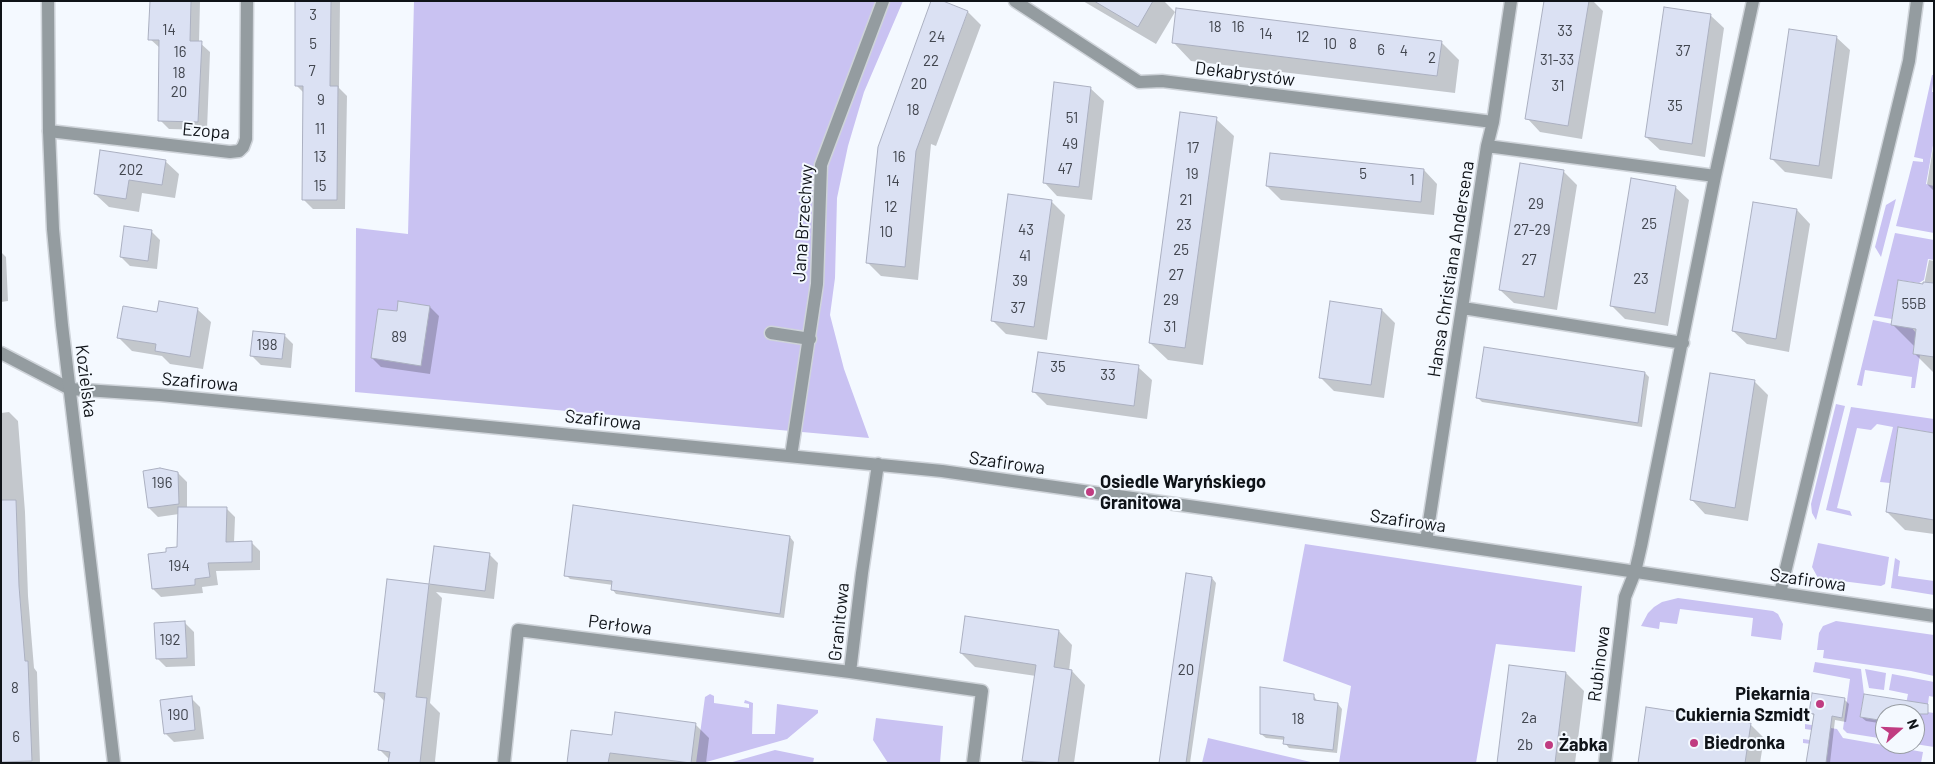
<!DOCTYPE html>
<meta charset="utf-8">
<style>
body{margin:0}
#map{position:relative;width:1935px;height:764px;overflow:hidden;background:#f4f9ff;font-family:Barlow,sans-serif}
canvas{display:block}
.frame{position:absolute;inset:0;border:2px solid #0f1318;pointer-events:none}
.north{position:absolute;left:1875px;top:704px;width:50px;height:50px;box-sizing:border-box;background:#f4f9ff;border:1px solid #989da3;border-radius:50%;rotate:70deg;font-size:14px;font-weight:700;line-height:20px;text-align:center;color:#0f1318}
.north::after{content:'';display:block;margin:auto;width:18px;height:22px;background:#c03c81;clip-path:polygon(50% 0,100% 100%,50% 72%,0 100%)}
</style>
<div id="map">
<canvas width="1935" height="764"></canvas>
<div class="frame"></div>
<div class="north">N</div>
</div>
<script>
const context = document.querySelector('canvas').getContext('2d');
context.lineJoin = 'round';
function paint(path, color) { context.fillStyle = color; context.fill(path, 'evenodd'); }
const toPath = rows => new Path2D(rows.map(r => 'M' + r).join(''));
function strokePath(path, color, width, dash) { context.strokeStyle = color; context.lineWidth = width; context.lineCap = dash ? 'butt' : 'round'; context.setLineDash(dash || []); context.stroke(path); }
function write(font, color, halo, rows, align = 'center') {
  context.font = font + ' Barlow,sans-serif'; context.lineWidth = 4; context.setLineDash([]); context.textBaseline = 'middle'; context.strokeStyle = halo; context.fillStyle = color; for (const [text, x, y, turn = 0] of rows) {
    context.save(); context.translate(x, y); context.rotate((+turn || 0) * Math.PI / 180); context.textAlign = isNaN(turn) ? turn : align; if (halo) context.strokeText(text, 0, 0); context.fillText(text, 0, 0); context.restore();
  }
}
paint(toPath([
 [414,1,903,1,864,92,848,146,837,198,835,278,830,315,844,369,869,438,355,392,356,228,408,234],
 [1932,75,1934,75,1932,92,1934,92,1934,140,1926,184,1934,186,1934,233,1896,226,1913,161,1923,162,1923,159,1914,157],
 [1896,199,1881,257,1875,247,1886,205],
 [1895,233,1934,240,1934,260,1928,259,1924,280,1919,283,1898,280,1892,319,1874,316],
 [1873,320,1912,328,1916,333,1913,354,1920,355,1915,388,1911,388,1912,377,1865,370,1862,386,1857,385],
 [1836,404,1845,406,1816,520,1812,513,1811,504],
 [1851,407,1934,419,1934,433,1898,427,1890,483,1880,482,1893,427,1877,424,1871,430,1857,428,1837,508,1850,511,1852,516,1826,510],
 [1818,543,1889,557,1885,584,1881,586,1818,578,1812,567],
 [1305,544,1582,586,1575,652,1496,644,1476,763,1339,763,1351,686,1283,661],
 [1895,558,1900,561,1898,576,1934,581,1934,595,1891,588],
 [1678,598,1773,611,1778,614,1783,624,1781,640,1751,636,1753,618,1680,609,1677,624,1660,622,1659,629,1641,626,1648,613,1654,607,1662,602],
 [1836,621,1934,635,1934,676,1911,671,1823,658,1824,650,1817,650,1819,633,1823,626],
 [1815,662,1861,669,1864,694,1860,717,1885,721,1885,739,1847,733,1843,729,1850,679,1813,672],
 [1865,669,1886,673,1884,690,1869,688],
 [1892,674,1934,682,1934,697,1929,696,1927,712,1934,713,1934,747,1915,744,1915,714,1904,714,1908,694,1889,690],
 [710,694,714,696,714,703,749,708,749,704,744,703,745,700,753,703,752,734,775,734,777,704,818,710,818,713,787,739,703,763,696,763,705,697],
 [876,718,943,726,940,763,888,763,873,740],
 [1805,724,1837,729,1843,738,1923,752,1921,763,1826,763,1828,746,1803,743,1803,739,1823,742,1825,732,1805,729],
 [1208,738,1315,763,1202,763],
 [775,750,814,758,813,763,729,763]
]), '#c9c2f2');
paint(toPath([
 [150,1,200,1,199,42,210,52,207,130,169,129,160,120,160,48,150,39],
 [298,1,340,1,339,88,347,96,345,209,313,209,304,200,305,94,296,85],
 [1083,1,1164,1,1175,12,1156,44],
 [1546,1,1593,1,1603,11,1582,139,1540,132,1527,118],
 [968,12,981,25,936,146,931,144,918,280,881,276,868,263],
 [1710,15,1724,28,1705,157,1660,150,1646,137],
 [1836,37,1850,50,1832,179,1785,172,1772,159],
 [1441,42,1459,60,1455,93,1191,61,1174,43],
 [1090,88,1104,101,1092,200,1057,196,1044,182],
 [1216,119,1234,136,1203,365,1168,360,1150,343],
 [1934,142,1934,191,1927,184],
 [165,161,179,174,175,198,142,193,139,212,109,207,95,194],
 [1424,170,1437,184,1434,215,1281,200,1267,186],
 [1563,171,1577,185,1557,310,1514,303,1500,290],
 [1675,187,1689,200,1668,326,1625,319,1612,306],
 [1051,201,1065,215,1047,340,1006,334,992,320],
 [1797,210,1810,224,1789,352,1747,344,1733,331],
 [151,231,160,240,157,269,130,266,121,257],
 [1,252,6,257,8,301,1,302],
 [1929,260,1934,261,1934,373,1914,353,1915,347,1892,324,1924,285],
 [430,307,439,316,430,374,381,367,372,358,398,313],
 [197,309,211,322,203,369,170,364,162,356,132,351,119,338,158,313],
 [1382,310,1395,323,1384,398,1334,391,1320,377],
 [284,335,293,344,291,368,261,365,252,356],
 [1138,367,1152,380,1147,419,1047,405,1034,392],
 [1645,373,1649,377,1642,427,1482,402,1478,398],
 [1711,375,1755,382,1768,395,1748,521,1705,514,1692,500],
 [9,412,18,421,25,512,28,596,34,668,37,672,40,763,1,762,1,413],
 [1934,434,1934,534,1905,530,1887,512],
 [178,473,187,482,187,508,226,508,235,517,234,543,251,542,260,551,260,570,216,571,218,585,202,587,203,593,161,597,153,589,167,553,178,548,179,514,158,517,149,508],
 [790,537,794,542,784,618,616,594,612,589,613,585,570,579,566,575],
 [435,547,489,554,498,563,494,599,436,592,442,598,430,703,440,713,435,761,436,763,390,763,390,760,380,750,385,702,375,691,388,580,430,585],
 [1212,578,1216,583,1190,763,1160,763],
 [185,623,194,632,195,666,166,667,157,658],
 [1059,631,1072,645,1069,671,1072,671,1085,685,1074,763,1026,763,1024,760,1036,676,975,667,961,653],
 [1510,666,1566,673,1584,691,1575,763,1498,763],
 [1313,695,1318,702,1338,704,1342,709,1337,753,1289,748,1285,743,1285,740,1266,738,1261,734],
 [1865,695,1909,714,1885,714,1885,724,1866,721,1861,717],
 [191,698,200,707,204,739,174,742,165,733],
 [1844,699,1849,704,1846,722,1835,720,1830,763,1807,763,1814,716,1810,712],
 [695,724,709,738,706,763,568,763,613,736],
 [1750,724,1764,738,1760,763,1639,763]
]), '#0003');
const building = toPath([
 [150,1,191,1,190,41,202,41,198,122,158,121,159,40,148,40,150,1],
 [295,1,331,1,330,86,338,86,337,200,302,200,303,86,295,86,295,1],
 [931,1,943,1,968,11,916,151,905,267,866,263,878,147,931,1],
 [1094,1,1153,1,1138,27,1094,1],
 [1544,1,1589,1,1568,126,1525,119,1544,1],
 [1664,7,1711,14,1692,144,1645,137,1664,7],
 [1176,8,1442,41,1437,76,1172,43,1176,8],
 [1789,29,1837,36,1819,166,1770,159,1789,29],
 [1054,82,1091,87,1079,187,1043,183,1054,82],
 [1180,112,1217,117,1185,348,1149,343,1180,112],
 [100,150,166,160,162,185,129,180,126,199,94,194,100,150],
 [1270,153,1424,169,1421,202,1266,186,1270,153],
 [1520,163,1564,170,1544,297,1499,290,1520,163],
 [1631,178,1676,186,1655,313,1610,306,1631,178],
 [1008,194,1052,200,1034,327,991,321,1008,194],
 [1753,202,1797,209,1776,339,1732,331,1753,202],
 [124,226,152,230,148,261,120,257,124,226],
 [1898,280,1923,284,1923,282,1934,283,1934,357,1913,354,1916,329,1891,325,1898,280],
 [159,301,198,308,190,357,155,351,156,344,117,338,123,306,157,312,159,301],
 [398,301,430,306,421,366,371,358,378,309,397,311,398,301],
 [1330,301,1382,309,1371,385,1319,378,1330,301],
 [253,331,285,334,282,359,250,356,253,331],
 [1484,347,1645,372,1638,423,1476,398,1484,347],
 [1038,352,1139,365,1134,406,1032,392,1038,352],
 [1710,373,1755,380,1735,508,1690,500,1710,373],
 [1898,427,1934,433,1934,520,1886,512,1898,427],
 [160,468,178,472,179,504,148,508,143,471,160,468],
 [1,500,16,500,19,586,25,661,28,661,32,761,1,762,1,500],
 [573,505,790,536,780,614,611,590,612,581,564,576,573,505],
 [178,507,227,507,226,542,252,541,252,562,208,563,210,577,195,579,195,585,152,589,148,554,166,552,166,548,177,547,178,507],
 [434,546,490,553,485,591,429,584,434,546],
 [1186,573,1212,577,1186,763,1159,763,1186,573],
 [387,579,429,584,416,697,427,698,420,763,388,763,390,752,378,750,385,693,374,692,387,579],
 [965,616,1059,630,1054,667,1072,670,1058,763,1022,761,1036,665,960,653,965,616],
 [185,621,187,658,156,659,154,623,185,621],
 [1509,665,1566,672,1555,763,1497,763,1509,665],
 [1260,687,1314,694,1314,700,1338,703,1333,750,1283,744,1284,737,1260,734,1260,687],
 [1812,693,1845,698,1842,718,1832,716,1826,763,1806,763,1814,714,1809,713,1812,693],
 [1864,694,1928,704,1928,714,1885,714,1885,721,1860,717,1864,694],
 [192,696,195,730,164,734,160,700,192,696],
 [1646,707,1751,723,1745,763,1638,763,1646,707],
 [615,712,696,723,691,763,610,753,608,763,567,763,571,730,612,735,615,712]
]);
paint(building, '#dbe1f3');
strokePath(building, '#abb0c1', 1);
const minor = toPath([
 [1015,1,1139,82,1162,81,1493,122],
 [49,131,230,152,239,151,243,147,246,139,247,1],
 [1487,146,1715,176],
 [1463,308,1683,343],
 [771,333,810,339],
 [1,353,70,389,160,395,942,471,1231,512,1934,616],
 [791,456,817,284,821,165,883,1],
 [878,464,862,573,850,672,982,691,973,763],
 [1426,541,1487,146,1493,122,1511,1],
 [1780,593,1909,61,1917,1],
 [504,763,518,630,850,672],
 [1605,763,1625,597,1635,572,1641,546,1715,176,1753,1]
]);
const tertiary = toPath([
 [48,1,49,131,53,229,62,325,114,763]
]);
strokePath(minor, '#cfd4da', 15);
strokePath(tertiary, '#cfd4da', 15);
strokePath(minor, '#949ca0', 12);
strokePath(tertiary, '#949ca0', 12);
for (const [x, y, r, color] of [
 [1090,492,5,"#c03c81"],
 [1820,704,5,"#c03c81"],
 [1694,743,5,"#c03c81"],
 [1549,745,5,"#c03c81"]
]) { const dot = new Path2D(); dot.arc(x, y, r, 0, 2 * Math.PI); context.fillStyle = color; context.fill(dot); strokePath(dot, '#f4f9ff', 2); }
write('15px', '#42464f', null, [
 ["3",313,15],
 ["18",1215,27],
 ["16",1238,27],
 ["14",169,30],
 ["33",1565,31],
 ["14",1266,34],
 ["24",937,37],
 ["12",1303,37],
 ["5",313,44],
 ["10",1330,44],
 ["8",1353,44],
 ["6",1381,50],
 ["4",1404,51],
 ["37",1683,51],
 ["16",180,52],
 ["2",1432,58],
 ["31-33",1557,60],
 ["22",931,61],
 ["7",312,71],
 ["18",179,73],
 ["20",919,84],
 ["31",1558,86],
 ["20",179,92],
 ["9",321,100],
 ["35",1675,106],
 ["18",913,110],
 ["51",1072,118],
 ["11",320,129],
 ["49",1070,144],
 ["17",1193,148],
 ["13",320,157],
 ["16",899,157],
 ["47",1065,169],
 ["202",131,170],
 ["19",1192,174],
 ["5",1363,174],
 ["1",1412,180],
 ["14",893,181],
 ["15",320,186],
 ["21",1186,200],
 ["29",1536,204],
 ["12",891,207],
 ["25",1649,224],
 ["23",1184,225],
 ["43",1026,230],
 ["27-29",1532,230],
 ["10",886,232],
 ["25",1181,250],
 ["41",1025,256],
 ["27",1529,260],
 ["27",1176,275],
 ["23",1641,279],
 ["39",1020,281],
 ["29",1171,300],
 ["55B",1914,304],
 ["37",1018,308],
 ["31",1170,327],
 ["89",399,337],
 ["198",267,345],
 ["35",1058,367],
 ["33",1108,375],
 ["196",162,483],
 ["194",179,566],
 ["192",170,640],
 ["20",1186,670],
 ["8",15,688],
 ["190",178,715],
 ["2a",1529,718],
 ["18",1298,719],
 ["6",16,737],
 ["2b",1525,745]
]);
write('18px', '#0f1318', '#f4f9ff', [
 ["Dekabrystów",1245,74,7],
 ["Ezopa",206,131,5],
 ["Jana Brzechwy",803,223,-86],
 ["Hansa Christiana Andersena",1451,269,-81],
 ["Kozielska",86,381,83],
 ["Szafirowa",200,382,5],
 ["Szafirowa",603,420,6],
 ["Szafirowa",1007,463,8],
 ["Szafirowa",1408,521,8],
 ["Szafirowa",1808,580,8],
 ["Granitowa",839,622,-84],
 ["Perłowa",620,625,7],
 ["Rubinowa",1599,664,-83]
]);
write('bold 18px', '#0f1318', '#f4f9ff', [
 ["Osiedle Waryńskiego",1100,482],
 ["Granitowa",1100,503],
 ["Piekarnia",1810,694,"right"],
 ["Cukiernia Szmidt",1810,715,"right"],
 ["Biedronka",1704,743],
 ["Żabka",1559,745]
], 'left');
</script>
